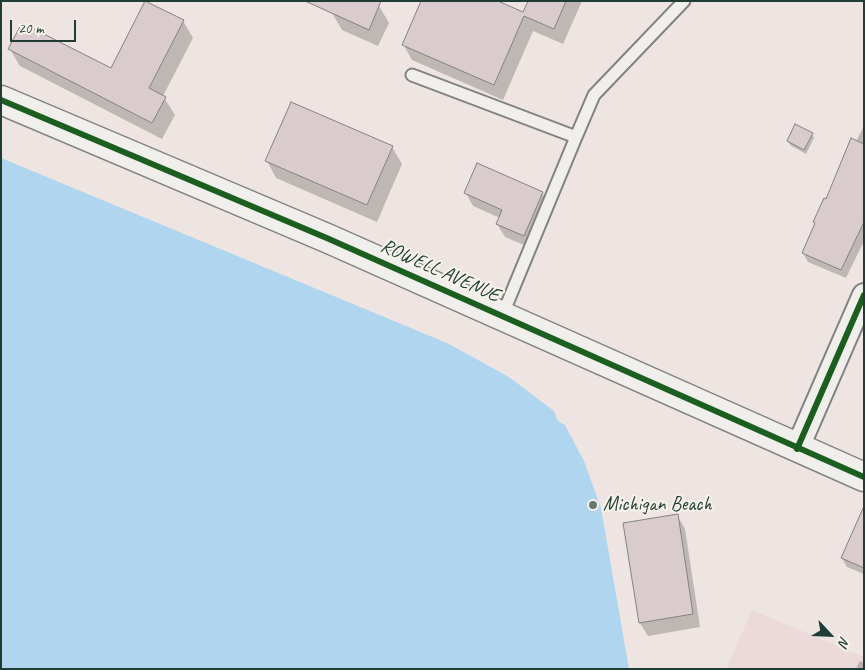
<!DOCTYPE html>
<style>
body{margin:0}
#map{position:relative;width:865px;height:670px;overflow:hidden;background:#eee5e2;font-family:Caveat,sans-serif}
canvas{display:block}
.frame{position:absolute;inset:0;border:2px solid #1f3d34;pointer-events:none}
.north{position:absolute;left:805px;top:610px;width:50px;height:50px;-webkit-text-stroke:4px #f7f3e8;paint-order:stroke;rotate:115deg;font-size:14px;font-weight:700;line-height:20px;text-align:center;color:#1f3d34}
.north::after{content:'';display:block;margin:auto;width:18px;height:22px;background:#1f3d34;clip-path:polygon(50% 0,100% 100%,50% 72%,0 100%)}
.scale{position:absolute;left:10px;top:20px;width:66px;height:22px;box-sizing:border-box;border:2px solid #1f3d34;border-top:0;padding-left:6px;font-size:15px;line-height:18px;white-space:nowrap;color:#1f3d34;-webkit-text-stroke:4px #f7f3e8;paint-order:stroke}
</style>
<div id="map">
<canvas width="865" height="670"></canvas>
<div class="frame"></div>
<div class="north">N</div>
<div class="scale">20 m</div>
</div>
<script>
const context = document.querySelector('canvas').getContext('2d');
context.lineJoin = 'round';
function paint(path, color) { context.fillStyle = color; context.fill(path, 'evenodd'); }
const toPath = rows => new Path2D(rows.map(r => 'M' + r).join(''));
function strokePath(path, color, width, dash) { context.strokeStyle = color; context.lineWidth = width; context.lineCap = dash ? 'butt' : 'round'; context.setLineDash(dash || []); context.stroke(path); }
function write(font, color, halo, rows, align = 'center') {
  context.font = font + ' Caveat,sans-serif'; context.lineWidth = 4; context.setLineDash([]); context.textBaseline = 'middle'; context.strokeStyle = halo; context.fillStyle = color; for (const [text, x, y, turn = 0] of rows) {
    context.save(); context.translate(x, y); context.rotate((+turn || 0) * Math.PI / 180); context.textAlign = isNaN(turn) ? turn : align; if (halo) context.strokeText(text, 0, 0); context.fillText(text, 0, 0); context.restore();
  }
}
paint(toPath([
 [752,610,864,657,864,669,726,669]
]), '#ecd9da');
paint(toPath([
 [1,158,447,343,509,377,554,411,558,421,565,425,584,461,601,508,629,669,1,669]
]), '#b0d5ef');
paint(toPath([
 [529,1,582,1,563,44,533,31,503,100,412,60,403,44,524,14],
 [379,6,389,23,378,46,342,30,332,13],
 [183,21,193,38,163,96,175,115,162,139,20,66,10,49,111,70],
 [864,126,864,241,846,278,808,262,803,253,816,224,814,222],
 [812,134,814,138,806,154,790,145,788,141],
 [392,147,402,164,377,222,276,178,267,161],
 [466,193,542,193,549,206,531,248,505,237,497,224,500,218,473,206],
 [677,515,685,529,700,627,648,636,640,623],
 [864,516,864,574,847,567,842,558],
 [860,661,864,663,864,669,856,669]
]), '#0003');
const building = toPath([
 [145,1,184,20,149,88,166,97,152,123,8,49,22,23,111,68,145,1],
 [305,1,381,1,369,30,305,1],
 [421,1,498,1,523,12,528,1,566,1,554,29,524,16,494,85,402,45,421,1],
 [291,102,393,146,367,205,265,161,291,102],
 [795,124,813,133,804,150,787,141,795,124],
 [851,138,864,144,864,222,841,270,802,253,815,223,813,222,824,198,826,199,851,138],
 [477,163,543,192,524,236,496,224,502,210,464,193,477,163],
 [864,506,864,568,841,558,864,506],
 [678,514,693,614,639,623,623,523,678,514]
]);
paint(building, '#dacbce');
strokePath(building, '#828380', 1);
const lane = toPath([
 [412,75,576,137,502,316],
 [576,137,594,95,684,1]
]);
const street = toPath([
 [797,449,864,295]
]);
const secondary = toPath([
 [1,100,329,239,864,477]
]);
strokePath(lane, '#828380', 15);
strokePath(street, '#828380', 26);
strokePath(secondary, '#828380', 31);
strokePath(lane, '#f1efeb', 11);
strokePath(street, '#f1efeb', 22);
strokePath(secondary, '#f1efeb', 28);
strokePath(toPath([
 [1,100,329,239,864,477],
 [797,449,864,295]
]), '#1b5e20', 6);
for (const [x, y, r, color] of [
 [593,505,5,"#677871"]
]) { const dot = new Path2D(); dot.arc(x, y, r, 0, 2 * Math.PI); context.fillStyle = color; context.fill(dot); strokePath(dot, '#f7f3e8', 2); }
write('20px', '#1f3d34', '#f7f3e8', [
 ["ROWELL AVENUE",440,271,24]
]);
write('20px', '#1f3d34', '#f7f3e8', [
 ["Michigan Beach",603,505]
], 'left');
</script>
